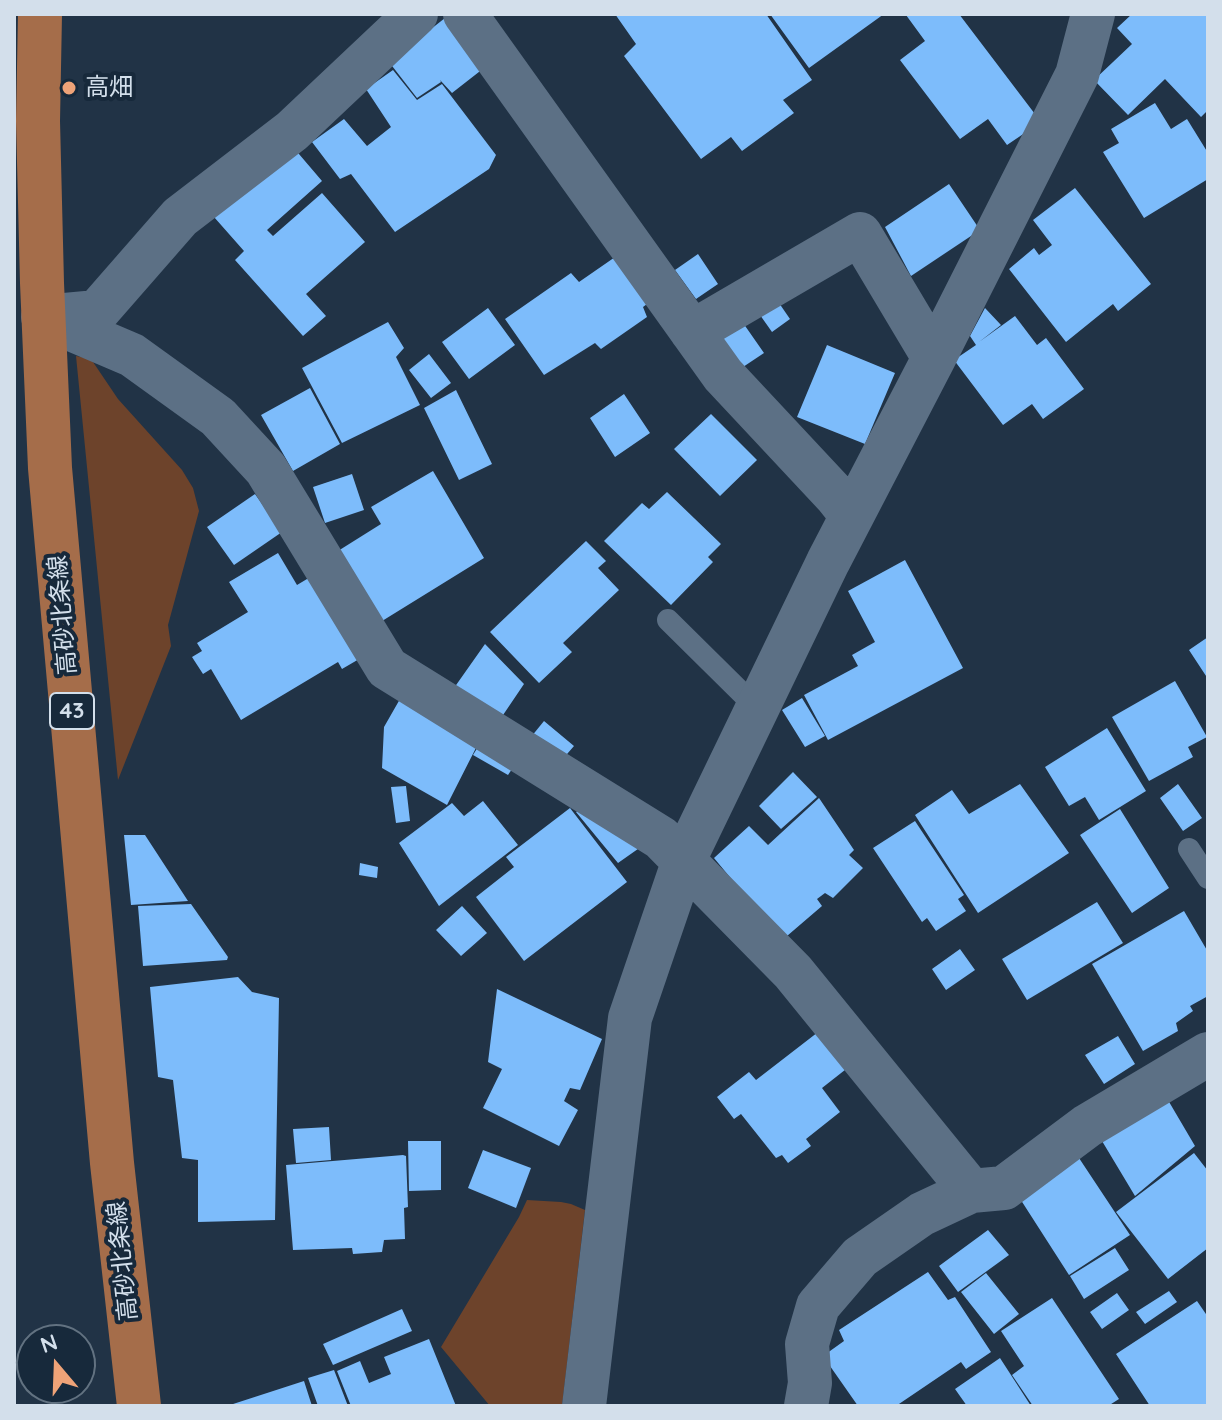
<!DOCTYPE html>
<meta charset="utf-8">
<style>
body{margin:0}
#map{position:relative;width:1222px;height:1420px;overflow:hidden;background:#213346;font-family:Quicksand,sans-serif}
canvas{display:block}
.frame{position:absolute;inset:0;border:16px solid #d3dfeb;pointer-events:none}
.north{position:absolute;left:16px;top:1324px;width:80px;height:80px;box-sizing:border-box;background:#17293b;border:2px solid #627281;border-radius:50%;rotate:341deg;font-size:22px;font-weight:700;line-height:32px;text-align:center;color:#d3dfeb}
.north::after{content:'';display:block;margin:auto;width:28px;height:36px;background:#efa378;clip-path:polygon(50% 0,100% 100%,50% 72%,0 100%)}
</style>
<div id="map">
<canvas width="1222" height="1420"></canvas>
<div class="frame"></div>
<div class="north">N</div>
</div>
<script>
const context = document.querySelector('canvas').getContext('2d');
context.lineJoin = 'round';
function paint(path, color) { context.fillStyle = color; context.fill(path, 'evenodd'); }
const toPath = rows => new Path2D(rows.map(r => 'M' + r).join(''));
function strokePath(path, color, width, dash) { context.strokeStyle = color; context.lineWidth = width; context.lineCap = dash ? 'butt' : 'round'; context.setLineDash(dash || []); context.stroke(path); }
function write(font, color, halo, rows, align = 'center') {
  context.font = font + ' Quicksand,"Noto Sans JP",sans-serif'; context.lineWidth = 8; context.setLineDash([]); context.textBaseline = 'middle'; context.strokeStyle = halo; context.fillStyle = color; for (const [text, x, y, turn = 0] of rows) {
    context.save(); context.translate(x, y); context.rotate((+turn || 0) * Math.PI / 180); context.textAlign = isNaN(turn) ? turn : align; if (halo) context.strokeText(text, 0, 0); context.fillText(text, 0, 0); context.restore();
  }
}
paint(toPath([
 [76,356,91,359,118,399,182,470,193,488,199,511,168,625,171,646,118,780],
 [527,1200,561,1202,571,1204,585,1210,562,1406,490,1406,441,1347,519,1217]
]), '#6d432b');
paint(toPath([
 [615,14,766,14,812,80,783,100,794,113,742,151,731,137,701,159,624,56,636,44],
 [770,14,884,14,809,68],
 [907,14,959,14,1041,122,1007,145,988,119,960,139,900,60,925,41,906,15],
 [1132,14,1208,14,1208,110,1201,117,1165,79,1128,115,1094,80,1132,44,1117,28],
 [445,18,484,68,452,93,440,80,441,82,417,98,389,62],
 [393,70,417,100,442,84,496,155,489,169,395,232,351,174,340,179,312,142,344,119,367,146,391,127,366,89],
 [1155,103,1171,129,1187,119,1208,153,1208,179,1144,218,1103,152,1119,143,1111,129],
 [293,147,322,181,267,230,273,236,322,193,365,242,306,294,326,316,303,336,235,260,244,251,214,217],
 [949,184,980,230,911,276,885,227],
 [1075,188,1151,284,1118,311,1113,304,1066,342,1009,269,1034,248,1039,255,1052,245,1033,220],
 [698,254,718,284,696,299,675,270],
 [618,255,651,301,643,307,647,317,601,349,595,343,544,375,505,319,571,273,579,282],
 [779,303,790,319,772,332,760,315],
 [488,308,515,345,469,379,442,342],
 [985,308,1001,325,979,342,1015,316,1037,345,1046,338,1084,389,1043,419,1032,404,1003,425,954,360,976,345,970,336],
 [741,320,764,353,737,371,715,338],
 [388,322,404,348,396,357,420,405,342,443,302,368],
 [827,345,895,373,865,444,797,417],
 [429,354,451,383,431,398,409,370],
 [310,388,340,444,293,471,261,415],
 [456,390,492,464,459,480,424,408],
 [624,394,650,433,615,457,590,418],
 [711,414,757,460,720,496,674,449],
 [433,471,484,558,374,626,330,556,381,524,371,507],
 [352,474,364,510,325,523,313,487],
 [667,492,721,544,708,557,713,562,671,605,604,541,642,503,649,509],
 [255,494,282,532,234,565,207,527],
 [586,541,606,561,598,568,619,590,563,643,572,652,539,683,490,632],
 [278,553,297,585,317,573,366,655,342,669,338,662,241,720,211,669,203,674,192,657,202,651,197,643,248,612,229,582],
 [905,560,963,668,828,740,804,695,858,666,852,655,875,642,848,591],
 [1208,637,1208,679,1189,650],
 [485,644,524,684,499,721,454,688],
 [1175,681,1207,737,1188,747,1193,757,1149,781,1112,717],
 [404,692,482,736,447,805,382,768,384,727],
 [802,698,825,736,805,747,782,710],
 [544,721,574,746,561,761,531,737],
 [1107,728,1146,791,1099,820,1085,797,1069,806,1045,767],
 [481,742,516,763,508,775,473,755],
 [793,772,817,797,781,829,759,806],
 [1020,784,1069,853,978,913,915,815,952,790,969,814],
 [1178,784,1202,818,1183,831,1160,798],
 [406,786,410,821,396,823,391,787],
 [819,798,854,850,849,855,863,868,833,898,825,893,817,899,822,906,787,936,738,887,714,858,749,826,768,845],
 [483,801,518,845,439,906,399,843,452,803,464,816],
 [591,803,645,844,618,863,576,812],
 [570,808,627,882,524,961,476,897,514,867,506,857],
 [1120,809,1169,888,1132,913,1080,835],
 [915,821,964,895,958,899,966,911,936,931,927,918,922,922,873,848],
 [124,835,145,835,188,901,131,905],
 [360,863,378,867,377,878,359,875],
 [1097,902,1123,943,1027,1000,1002,959],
 [191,904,228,957,227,960,143,966,138,906],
 [462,906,487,933,461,956,436,930],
 [1184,911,1208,952,1208,996,1190,1006,1193,1011,1176,1023,1178,1031,1143,1051,1092,964],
 [960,949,975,970,946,990,932,969],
 [238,977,252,992,279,998,275,1220,198,1222,198,1160,182,1158,173,1080,158,1077,150,987],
 [497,989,602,1039,580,1090,570,1088,564,1101,578,1110,559,1146,483,1108,502,1069,488,1062],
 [822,1029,850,1066,822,1088,840,1112,806,1139,811,1146,788,1163,782,1155,776,1158,741,1114,734,1119,717,1097,749,1072,756,1080],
 [1118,1036,1135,1064,1104,1084,1085,1055],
 [1165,1095,1195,1146,1135,1196,1099,1136],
 [329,1127,331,1160,296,1163,293,1129],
 [408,1141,441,1141,441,1190,409,1191],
 [483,1150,531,1168,516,1208,468,1188],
 [1194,1153,1208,1171,1208,1248,1168,1279,1116,1212],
 [403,1155,406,1156,408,1207,404,1208,405,1239,384,1240,382,1252,353,1254,352,1248,293,1250,286,1165],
 [1077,1155,1130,1235,1069,1275,1017,1194],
 [988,1230,1009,1255,958,1292,939,1266],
 [1115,1248,1129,1270,1084,1299,1070,1276],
 [928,1272,948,1300,955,1297,991,1352,966,1369,961,1362,896,1406,858,1406,823,1356,844,1341,839,1330],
 [986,1273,1019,1314,994,1334,961,1292],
 [1169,1291,1177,1302,1145,1324,1136,1312],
 [1117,1293,1129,1310,1102,1329,1090,1312],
 [1052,1298,1119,1399,1108,1406,1033,1406,1012,1375,1024,1366,1001,1331],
 [1197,1301,1208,1317,1208,1406,1150,1406,1116,1354],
 [402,1309,412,1331,333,1365,323,1344],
 [429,1339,456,1406,351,1406,337,1371,360,1361,369,1383,391,1374,384,1357],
 [1000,1358,1031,1406,967,1406,955,1389],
 [334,1370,348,1406,318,1406,308,1378],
 [304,1381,312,1406,230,1406,230,1405]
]), '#7dbcfb');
strokePath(toPath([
 [668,620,756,707],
 [1189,849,1208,878]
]), '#5c7085', 22);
strokePath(toPath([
 [465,14,723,375,837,497,852,516],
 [43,317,132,355,218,417,266,469,387,668,661,838,793,972,971,1191],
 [43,317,97,312,180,217,292,131,416,14],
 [692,332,860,234,934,358],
 [584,1406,630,1018,684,860,828,562,934,358,1077,75,1093,14],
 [806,1406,810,1383,807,1344,818,1306,860,1257,922,1214,971,1191,1004,1188,1087,1126,1208,1054]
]), '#5c7085', 44);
strokePath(toPath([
 [40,14,38,121,42,283,50,468,112,1163,139,1406]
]), '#a56d4a', 44);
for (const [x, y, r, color] of [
 [69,88,8,"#efa378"]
]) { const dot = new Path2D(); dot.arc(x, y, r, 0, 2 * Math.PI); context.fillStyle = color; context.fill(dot); strokePath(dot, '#17293b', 3); }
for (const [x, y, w] of [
 [72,711,44]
]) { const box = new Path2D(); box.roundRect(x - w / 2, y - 18, w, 36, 6); context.fillStyle = '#17293b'; context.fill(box); strokePath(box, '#d3dfeb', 2); }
write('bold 22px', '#d3dfeb', null, [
 ["43",72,711]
]);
write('24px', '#d3dfeb', '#17293b', [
 ["高畑",85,88]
], 'left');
write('24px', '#d3dfeb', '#17293b', [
 ["高砂北条線",63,615,-95],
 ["高砂北条線",123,1261,-96]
]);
</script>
